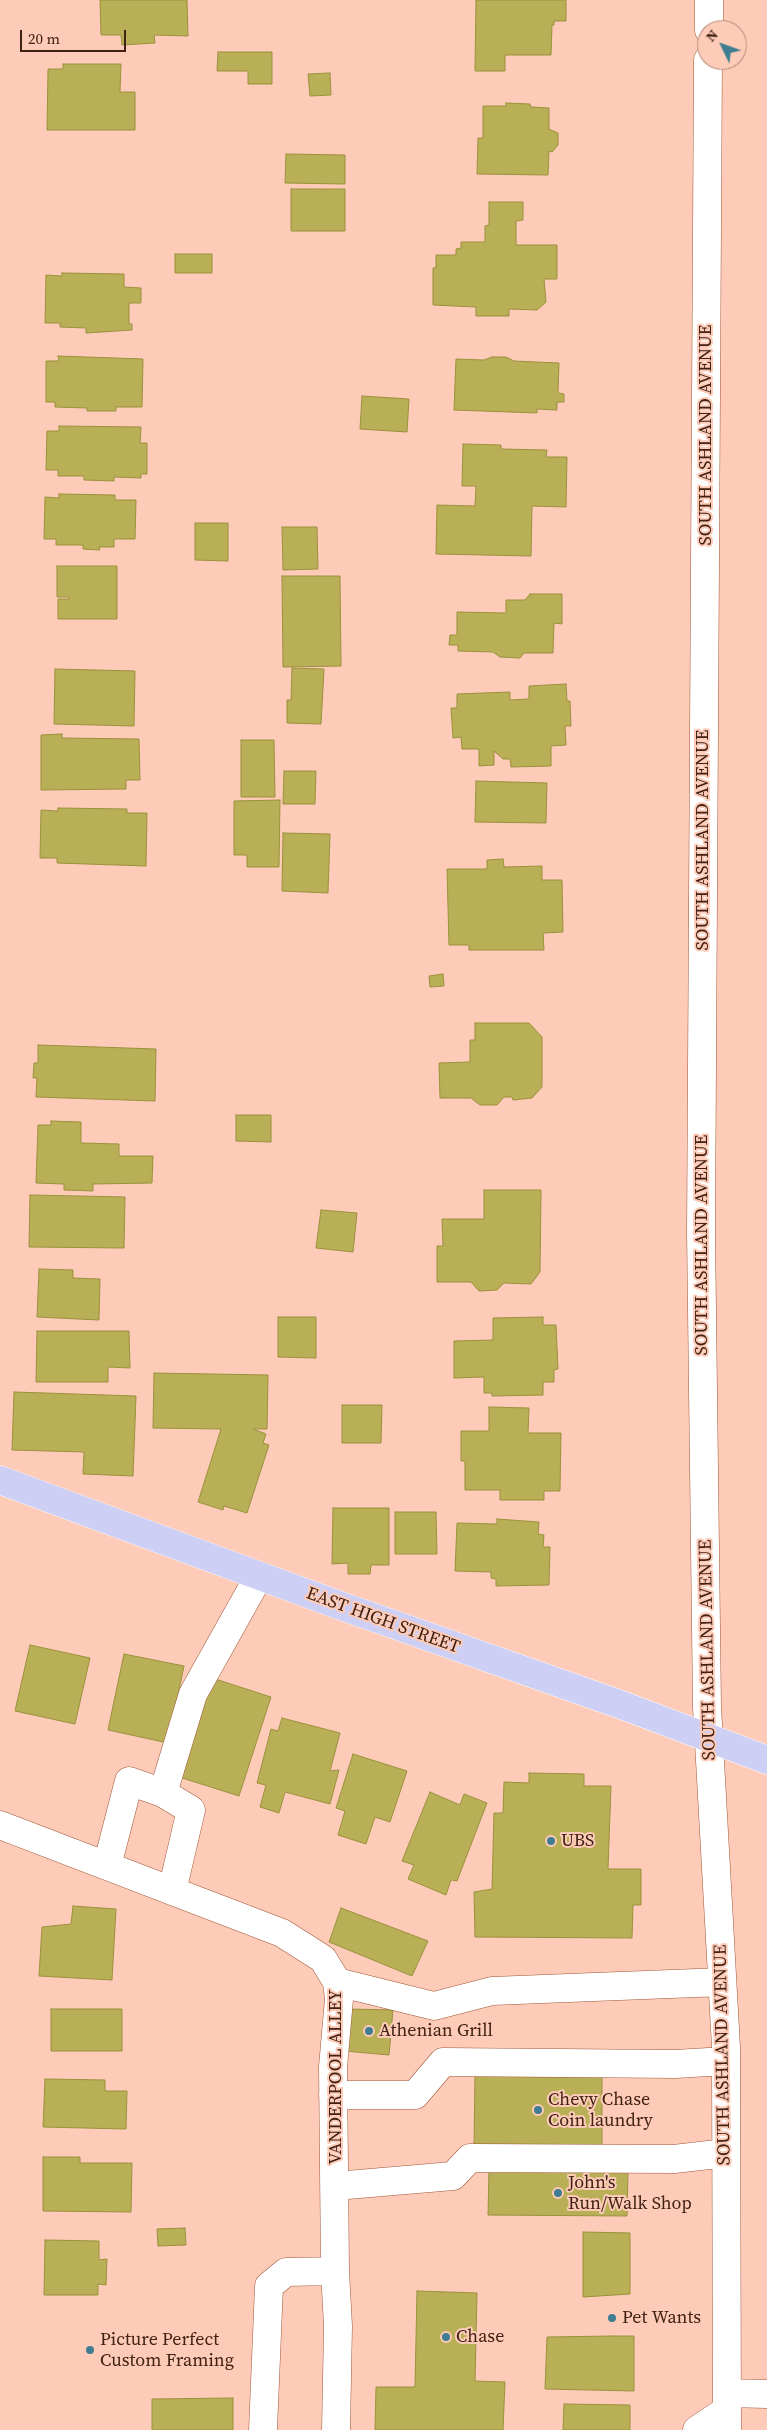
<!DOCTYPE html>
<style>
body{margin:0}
#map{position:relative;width:767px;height:2430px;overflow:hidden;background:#fdcbb7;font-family:"Source Serif 4",serif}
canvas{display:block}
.north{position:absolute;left:697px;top:20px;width:50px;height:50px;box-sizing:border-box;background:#fdcbb7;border:1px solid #b18776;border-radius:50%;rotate:312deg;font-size:14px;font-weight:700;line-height:20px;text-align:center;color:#402114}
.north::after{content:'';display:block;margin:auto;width:18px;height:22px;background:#3e7d92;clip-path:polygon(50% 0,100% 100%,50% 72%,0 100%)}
.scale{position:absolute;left:20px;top:30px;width:106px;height:22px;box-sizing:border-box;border:2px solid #402114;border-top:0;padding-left:6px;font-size:15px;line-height:18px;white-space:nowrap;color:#402114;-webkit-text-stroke:4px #fdcbb7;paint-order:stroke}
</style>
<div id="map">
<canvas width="767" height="2430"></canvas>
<div class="north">N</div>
<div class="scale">20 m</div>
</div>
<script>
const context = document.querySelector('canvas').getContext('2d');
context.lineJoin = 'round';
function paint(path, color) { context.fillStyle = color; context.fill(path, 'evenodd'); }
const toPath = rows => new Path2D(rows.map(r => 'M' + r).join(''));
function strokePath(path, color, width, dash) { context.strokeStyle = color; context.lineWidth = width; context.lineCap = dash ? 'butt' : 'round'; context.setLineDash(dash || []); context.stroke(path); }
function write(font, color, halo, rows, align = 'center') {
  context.font = font + ' "Source Serif 4",serif'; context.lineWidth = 4; context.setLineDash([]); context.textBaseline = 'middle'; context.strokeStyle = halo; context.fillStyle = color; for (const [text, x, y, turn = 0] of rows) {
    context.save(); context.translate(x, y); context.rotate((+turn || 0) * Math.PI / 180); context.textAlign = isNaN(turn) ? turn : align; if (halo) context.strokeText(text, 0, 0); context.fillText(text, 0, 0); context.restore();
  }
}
const building = toPath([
 [100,0,187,0,188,36,154,35,155,43,122,45,121,35,101,35,100,0],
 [476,0,566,0,566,21,554,21,554,25,552,25,551,55,505,55,505,71,475,71,476,0],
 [218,52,272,52,272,84,248,84,248,71,217,71,218,52],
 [63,64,121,64,120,92,135,92,135,130,47,130,48,69,63,69,63,64],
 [330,73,331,95,310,96,308,74,330,73],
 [506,103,530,104,531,107,549,108,549,129,558,133,558,145,552,152,549,151,548,175,477,174,478,138,483,138,483,106,506,106,506,103],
 [286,154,345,155,345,184,285,183,286,154],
 [291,189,345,189,345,231,291,231,291,189],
 [489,202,523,202,523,220,516,221,516,245,557,245,557,279,544,279,546,302,537,310,509,309,509,316,476,316,476,307,433,305,433,268,436,268,436,255,456,255,456,249,461,248,461,242,485,242,485,226,489,225,489,202],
 [175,254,212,254,212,273,175,273,175,254],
 [62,273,124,274,124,287,141,288,141,303,129,303,129,324,132,324,132,330,86,333,86,328,60,327,60,323,45,323,46,275,62,276,62,273],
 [58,356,143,359,142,407,116,407,116,411,87,411,87,408,55,407,55,402,46,402,46,361,59,361,58,356],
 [492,357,506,357,514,361,559,363,558,393,564,394,564,402,557,402,557,410,537,409,537,413,454,410,456,359,484,360,492,357],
 [362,396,409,399,407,432,360,429,362,396],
 [59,426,141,427,140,443,147,443,147,474,141,474,141,478,114,477,114,481,84,480,84,476,58,476,58,470,46,470,47,431,59,431,59,426],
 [463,444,501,445,501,449,547,450,546,457,567,457,566,507,532,506,531,556,436,554,437,505,475,506,476,486,462,486,463,444],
 [59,494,115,495,115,500,136,500,135,539,114,539,114,547,99,547,100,550,83,549,83,545,56,545,56,539,44,539,45,497,59,498,59,494],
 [195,523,228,523,228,561,195,560,195,523],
 [282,527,317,527,318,569,283,570,282,527],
 [57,566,117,566,117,619,58,619,58,599,69,599,69,597,57,597,57,566],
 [282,576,340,576,341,666,283,667,282,576],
 [530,594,562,594,562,624,554,623,553,653,524,653,520,658,500,657,493,652,458,651,458,645,449,645,450,635,457,635,457,612,506,613,506,600,525,600,530,594],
 [292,668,324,669,321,724,287,723,287,700,291,700,292,668],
 [55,669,135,671,134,726,54,724,55,669],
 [566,684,567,701,570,701,571,726,565,726,566,745,551,746,551,766,511,767,510,759,503,759,494,751,494,765,479,766,479,749,462,749,461,737,453,738,451,708,457,708,457,694,510,692,510,700,529,699,529,686,566,684],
 [62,734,62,738,139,739,140,780,126,780,126,789,41,790,41,735,62,734],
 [241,740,274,740,275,797,241,797,241,740],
 [284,771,316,771,315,804,283,804,284,771],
 [476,781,547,783,546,823,475,822,476,781],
 [280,800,279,867,247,867,247,855,234,855,234,801,280,800],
 [58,808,127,809,127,813,147,813,146,866,57,863,57,858,40,858,41,810,58,811,58,808],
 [283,833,330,834,328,893,282,891,283,833],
 [503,859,504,867,542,866,542,880,562,880,563,932,543,933,544,950,469,950,469,945,449,945,447,869,487,869,487,860,503,859],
 [443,974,444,986,430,987,429,976,443,974],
 [475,1023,529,1023,542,1037,542,1087,532,1098,513,1100,512,1097,504,1097,497,1105,480,1105,471,1098,440,1098,439,1063,470,1062,470,1040,475,1040,475,1023],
 [38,1045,156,1049,155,1101,36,1097,37,1078,33,1078,34,1063,38,1063,38,1045],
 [236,1115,271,1115,271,1142,236,1141,236,1115],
 [51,1121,81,1122,81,1143,119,1144,119,1156,153,1156,152,1183,93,1184,93,1191,64,1190,64,1184,36,1183,38,1125,51,1125,51,1121],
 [484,1190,541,1190,540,1272,531,1284,504,1283,497,1290,479,1291,471,1282,437,1282,437,1246,443,1246,442,1219,484,1219,484,1190],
 [30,1195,125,1197,124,1248,29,1247,30,1195],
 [321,1210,357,1213,353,1252,316,1248,321,1210],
 [39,1269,73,1270,73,1278,100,1279,99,1320,37,1317,39,1269],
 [278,1317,316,1317,316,1358,278,1357,278,1317],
 [543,1317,543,1325,556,1325,558,1369,554,1370,554,1382,543,1382,543,1395,492,1396,492,1393,484,1393,484,1377,454,1378,454,1341,493,1340,493,1318,543,1317],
 [37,1331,129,1331,130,1368,108,1367,108,1382,36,1382,37,1331],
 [154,1373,268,1375,267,1429,253,1429,266,1434,263,1443,269,1445,247,1513,224,1506,223,1510,198,1502,221,1429,153,1428,154,1373],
 [14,1392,136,1396,133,1476,83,1474,84,1452,12,1450,14,1392],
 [342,1405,382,1405,381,1443,342,1443,342,1405],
 [489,1407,529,1408,528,1433,561,1433,560,1491,544,1491,544,1500,500,1500,500,1490,465,1490,465,1461,461,1461,461,1431,489,1431,489,1407],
 [333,1508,389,1508,389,1565,371,1565,370,1574,348,1574,348,1563,332,1564,333,1508],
 [395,1512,436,1512,437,1554,395,1554,395,1512],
 [497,1519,539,1522,538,1534,544,1535,543,1547,550,1547,549,1585,496,1586,496,1579,491,1578,491,1572,455,1571,457,1523,497,1524,497,1519],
 [30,1645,90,1658,75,1724,15,1711,30,1645],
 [124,1654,184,1666,168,1743,108,1730,124,1654],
 [212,1678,271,1697,239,1796,179,1777,212,1678],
 [282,1718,340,1733,330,1771,339,1770,330,1804,285,1792,279,1813,260,1807,266,1785,257,1783,271,1729,278,1731,282,1718],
 [353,1754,407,1771,390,1822,375,1817,366,1844,338,1835,345,1811,336,1808,353,1754],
 [529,1773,584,1774,584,1786,611,1786,608,1869,641,1869,641,1905,633,1905,632,1938,475,1937,474,1892,492,1889,494,1813,503,1813,504,1782,529,1783,529,1773],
 [430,1792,460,1805,464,1794,487,1803,457,1881,451,1880,446,1895,408,1879,414,1865,402,1861,430,1792],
 [73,1906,116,1909,112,1980,39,1976,42,1927,71,1924,73,1906],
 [341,1908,428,1941,412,1976,329,1942,341,1908],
 [51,2009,122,2009,122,2051,51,2051,51,2009],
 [348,2009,393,2010,389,2055,345,2051,348,2009],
 [602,2072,602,2147,474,2147,475,2073,602,2072],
 [45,2079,105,2080,105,2091,127,2091,126,2129,43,2127,45,2079],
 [43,2157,80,2157,80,2163,132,2163,131,2212,43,2211,43,2157],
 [489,2171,628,2172,627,2216,488,2215,489,2171],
 [185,2228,186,2245,158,2246,157,2229,185,2228],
 [583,2232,630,2233,630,2294,583,2297,583,2232],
 [45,2240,99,2241,99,2260,107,2259,106,2285,98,2284,98,2295,44,2295,45,2240],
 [417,2291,477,2293,475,2381,505,2382,503,2430,375,2430,376,2387,415,2387,417,2291],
 [611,2336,634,2336,634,2391,545,2389,547,2337,611,2336],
 [233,2398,233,2430,152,2430,152,2399,233,2398],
 [564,2404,630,2405,630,2430,563,2430,564,2404]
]);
paint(building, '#b8af56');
strokePath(building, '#9a913d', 1);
const minor = toPath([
 [709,30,709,0],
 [708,60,701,1232,707,1707,726,2047,727,2430],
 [163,1793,191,1810,172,1891],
 [0,1825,282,1933,323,1959,337,1982,339,1999,333,2067,335,2271,338,2326,336,2430],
 [107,1866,129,1781,163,1793,193,1694,259,1576],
 [337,1982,434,2006,492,1991,722,1982],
 [333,2095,415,2095,443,2062,675,2064,726,2061],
 [335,2186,453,2176,470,2158,674,2159,726,2153],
 [727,2393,767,2394],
 [263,2430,269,2286,286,2272,335,2271],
 [697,2430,727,2410]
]);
const major = toPath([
 [0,1480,333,1603,619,1704,767,1760]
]);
strokePath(minor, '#a05738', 29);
strokePath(major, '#fff', 29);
strokePath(minor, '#fff', 28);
strokePath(major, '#cecff5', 28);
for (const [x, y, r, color] of [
 [551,1841,5,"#3e7d92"],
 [369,2031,5,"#3e7d92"],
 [538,2110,5,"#3e7d92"],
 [558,2193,5,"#3e7d92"],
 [612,2318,5,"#3e7d92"],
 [446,2337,5,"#3e7d92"],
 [90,2350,5,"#3e7d92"]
]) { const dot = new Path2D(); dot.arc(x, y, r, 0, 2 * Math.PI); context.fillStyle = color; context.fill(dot); strokePath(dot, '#fdcbb7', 2); }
write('18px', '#402114', '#fdcbb7', [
 ["SOUTH ASHLAND AVENUE",706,435,-90],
 ["SOUTH ASHLAND AVENUE",703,840,-90],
 ["SOUTH ASHLAND AVENUE",702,1245,-90],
 ["EAST HIGH STREET",383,1621,20],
 ["SOUTH ASHLAND AVENUE",708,1650,-91],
 ["SOUTH ASHLAND AVENUE",723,2055,-91],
 ["VANDERPOOL ALLEY",336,2077,-90]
]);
write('18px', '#402114', '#fdcbb7', [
 ["UBS",561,1841],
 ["Athenian Grill",379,2031],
 ["Chevy Chase",548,2100],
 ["Coin laundry",548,2121],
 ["John's",568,2183],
 ["Run/Walk Shop",568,2204],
 ["Pet Wants",622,2318],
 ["Chase",456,2337],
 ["Picture Perfect",100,2340],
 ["Custom Framing",100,2361]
], 'left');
</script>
